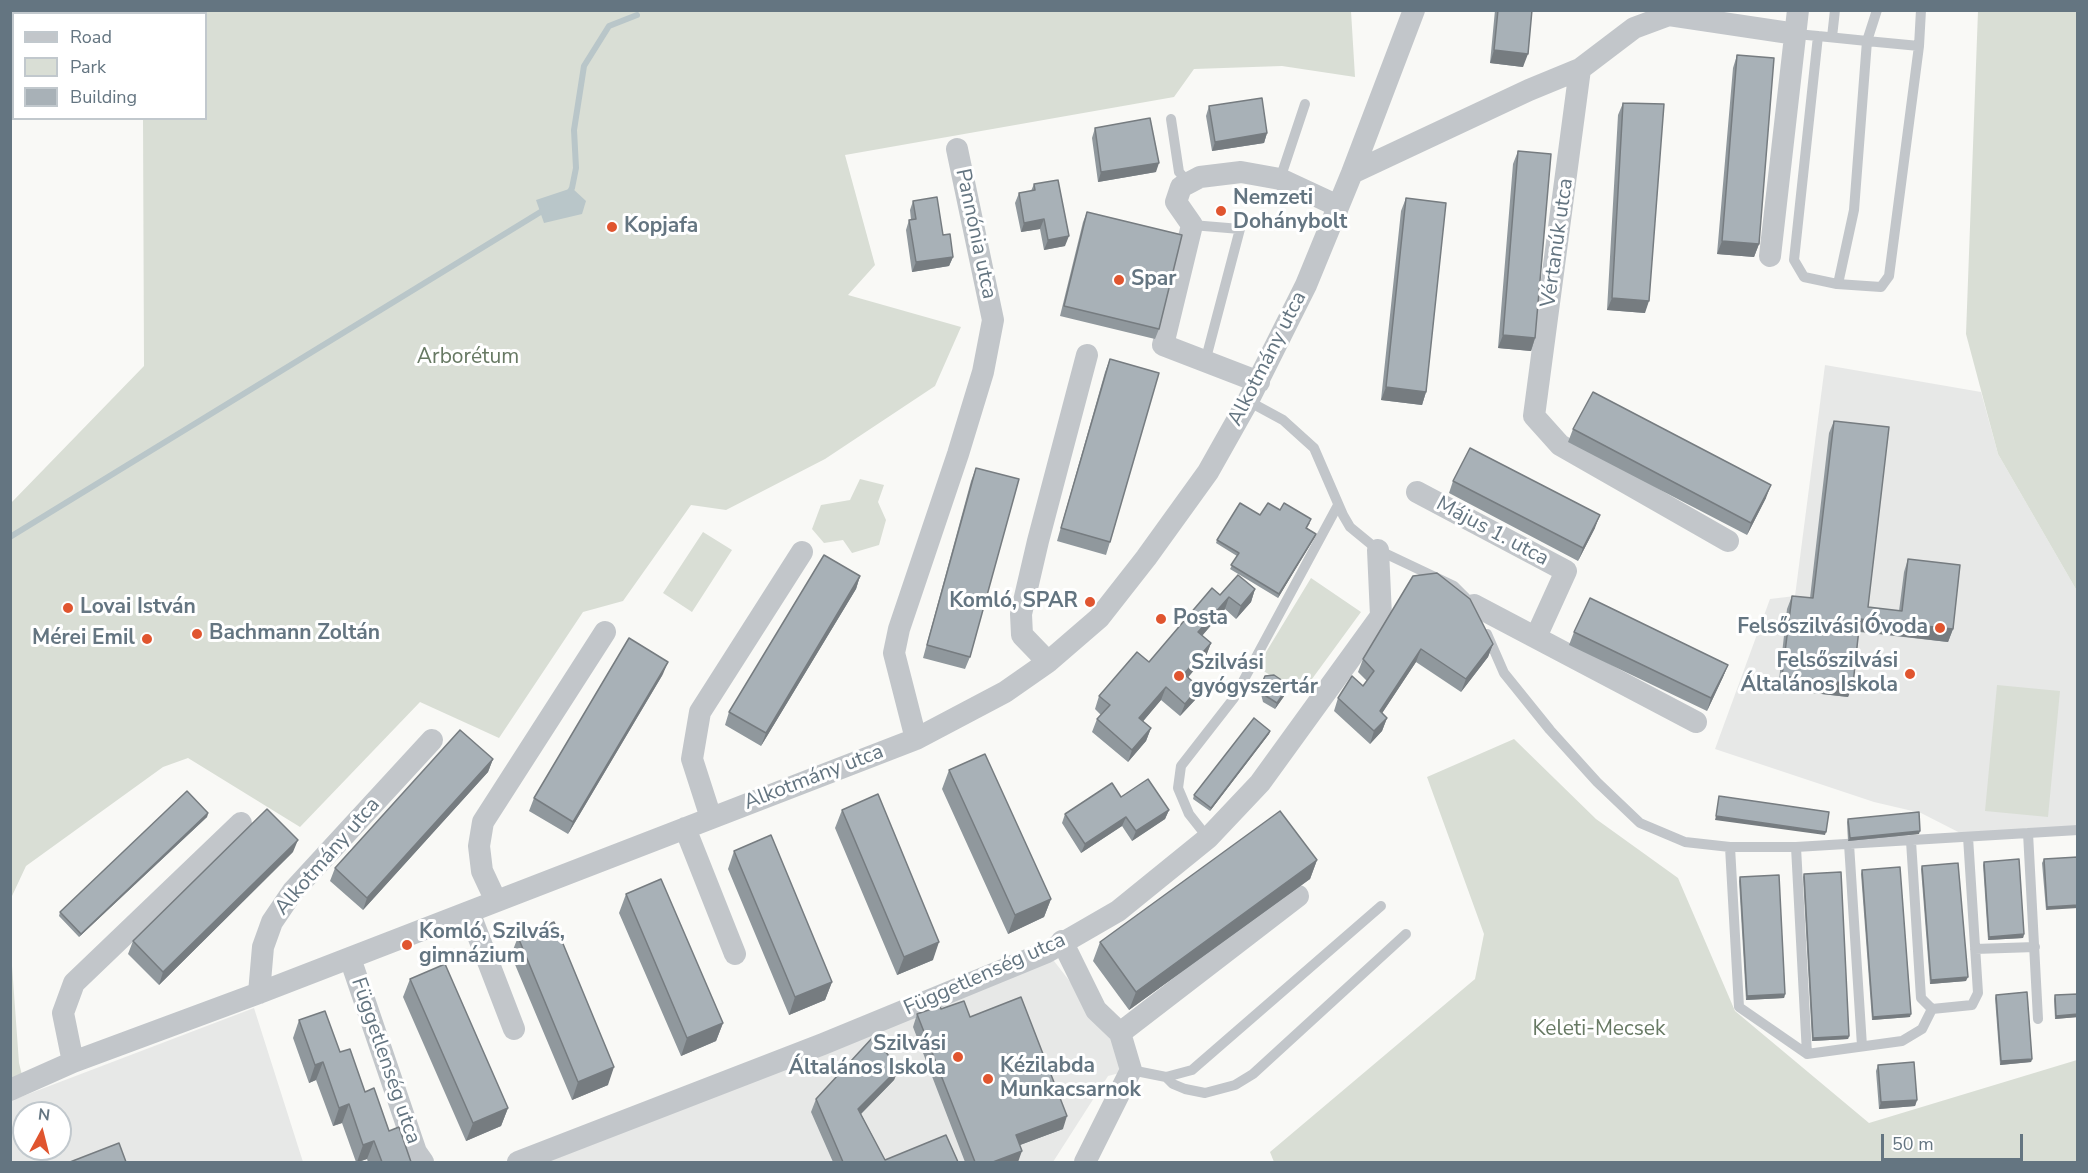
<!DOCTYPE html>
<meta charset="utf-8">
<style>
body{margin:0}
#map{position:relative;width:2088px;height:1173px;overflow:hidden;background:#f9f9f6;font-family:"Nunito Sans",sans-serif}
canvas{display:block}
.frame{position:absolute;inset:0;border:12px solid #647581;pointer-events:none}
.legend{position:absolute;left:12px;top:12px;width:195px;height:108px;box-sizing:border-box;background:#fff;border:2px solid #c1c8cd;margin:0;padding:8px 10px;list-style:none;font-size:18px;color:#647581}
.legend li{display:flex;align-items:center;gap:12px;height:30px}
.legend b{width:30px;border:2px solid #c1c8cd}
.north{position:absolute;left:12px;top:1101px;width:60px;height:60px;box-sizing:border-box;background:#fff;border:2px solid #c1c8cd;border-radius:50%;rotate:7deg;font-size:16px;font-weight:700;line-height:24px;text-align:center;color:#647581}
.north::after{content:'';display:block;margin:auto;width:21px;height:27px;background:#e0552f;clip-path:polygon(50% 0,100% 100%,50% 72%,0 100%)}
.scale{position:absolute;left:1881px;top:1134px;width:142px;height:27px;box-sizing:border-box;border:3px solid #647581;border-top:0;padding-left:8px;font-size:18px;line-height:21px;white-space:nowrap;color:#647581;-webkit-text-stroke:4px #fff;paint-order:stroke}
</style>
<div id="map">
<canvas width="2088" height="1173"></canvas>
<div class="frame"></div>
<ul class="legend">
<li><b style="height:8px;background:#c2c6ca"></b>Road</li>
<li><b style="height:16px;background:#d9ded5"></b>Park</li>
<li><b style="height:16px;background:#a8b1b7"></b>Building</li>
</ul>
<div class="north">N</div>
<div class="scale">50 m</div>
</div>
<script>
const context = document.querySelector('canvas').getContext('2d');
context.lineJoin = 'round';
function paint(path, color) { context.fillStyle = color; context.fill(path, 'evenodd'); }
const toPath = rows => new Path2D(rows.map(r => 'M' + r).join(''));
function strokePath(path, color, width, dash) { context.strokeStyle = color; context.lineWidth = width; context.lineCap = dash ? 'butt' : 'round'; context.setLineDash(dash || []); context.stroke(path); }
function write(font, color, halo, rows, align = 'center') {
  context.font = font + ' "Nunito Sans",sans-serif'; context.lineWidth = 6; context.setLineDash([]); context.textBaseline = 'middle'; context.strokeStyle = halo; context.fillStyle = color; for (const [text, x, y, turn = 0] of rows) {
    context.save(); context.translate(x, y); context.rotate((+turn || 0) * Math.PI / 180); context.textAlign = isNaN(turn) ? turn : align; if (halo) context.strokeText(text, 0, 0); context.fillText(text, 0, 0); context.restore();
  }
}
paint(toPath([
 [1825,365,1981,392,1998,454,2077,591,2077,830,1968,837,1921,813,1874,802,1715,749,1770,599,1795,596],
 [1047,952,1092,1010,1131,1070,1108,1076,1053,1162,518,1162],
 [254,1008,303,1162,11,1162,10,1101],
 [24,1113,60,1113,60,1149,24,1149]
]), '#e7e8e7');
paint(toPath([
 [143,11,1351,11,1355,77,1282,66,1194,69,1174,97,845,155,875,265,848,295,961,327,935,386,825,459,726,510,691,505,623,601,583,612,499,738,420,702,300,827,188,758,163,767,26,866,12,896,11,952,19,1063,22,1075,11,1079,11,503,144,366,143,119,206,118,206,14,143,14],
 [1978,11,2077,11,2077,591,1998,454,1966,334],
 [860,479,884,485,878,502,886,520,879,545,852,553,843,540,824,543,812,529,821,505,850,500],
 [703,532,732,550,692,612,663,593],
 [1311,578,1361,612,1301,694,1257,667],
 [1997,685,2060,691,2048,817,1985,811],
 [1514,739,1596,819,1678,878,1735,1011,1869,1123,2077,1060,2077,1162,1274,1162,1270,1152,1475,979,1484,934,1427,777]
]), '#d9ded5');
paint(toPath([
 [572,188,586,201,582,214,544,223,536,200]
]), '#b9c6c9');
strokePath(toPath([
 [569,193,572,188,576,168,574,130,584,66,609,26,637,15],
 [10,537,547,208]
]), '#b9c6c9', 6);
strokePath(toPath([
 [1796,34,1818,36,1877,42,1919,46,1889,276,1881,287,1837,284,1804,277,1794,260,1818,36],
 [1832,37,1835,10],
 [1919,46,1921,10],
 [1171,119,1179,172,1189,183],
 [1280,179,1305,104],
 [1192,225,1240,229,1205,362],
 [1838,284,1854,210,1867,41,1877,10],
 [1248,401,1283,420,1314,448,1343,515,1350,527,1378,550,1454,586,1466,598],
 [1487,634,1504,673,1550,730,1597,782,1640,823,1685,842,1730,847,1796,847,2078,830],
 [2028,833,2038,1019],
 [1208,838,1189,814,1178,788,1181,766,1234,698,1338,505],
 [1911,841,1921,998,1932,1009],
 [1849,844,1862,1046],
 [1730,847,1739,1007,1807,1054,1902,1041,1922,1029,1932,1009,1972,1005,1978,993,1968,837],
 [1796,847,1807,1054],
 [1975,949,2035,947],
 [1131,1070,1166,1077,1192,1070,1381,906],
 [1166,1077,1173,1084,1185,1089,1205,1093,1235,1085,1253,1074,1406,934]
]), '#c2c6ca', 10);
strokePath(toPath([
 [1580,69,1534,416,1560,445,1728,541],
 [1352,173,1529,90,1580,69,1634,28,1669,15,1796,34],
 [1770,256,1798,10],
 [1259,382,1163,345,1192,225,1176,202,1181,187,1200,177,1241,172,1280,179,1338,206],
 [1417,492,1566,571,1536,637],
 [1474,605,1696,722],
 [1048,662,1022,635,1021,614,1038,541,1087,355],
 [916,739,894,653,899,629,958,454,983,372,993,320,957,149],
 [711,818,692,759,700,712,802,552],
 [685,828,735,954],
 [496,901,482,871,479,846,483,822,605,632],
 [469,912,514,1029],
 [1062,941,1096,1010,1120,1033],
 [350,958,416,1152,423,1162],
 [259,993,263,947,272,922,293,891,432,740],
 [73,1062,63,1013,74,983,241,823],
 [10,1090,73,1062,259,993,916,739,1005,692,1048,662,1099,618,1146,558,1208,472,1248,401,1306,285,1352,173,1414,10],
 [518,1162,823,1044,1047,952,1118,911,1208,838,1260,783,1381,616,1378,550],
 [1085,1162,1131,1070,1120,1033,1298,896]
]), '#c2c6ca', 22);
paint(toPath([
 [1495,10,1532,10,1523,67,1490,63],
 [1737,55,1759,244,1754,257,1717,254,1733,68],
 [1623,103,1645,313,1607,310,1618,115],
 [1209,106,1267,133,1264,143,1212,151,1206,116],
 [1095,128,1156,172,1098,182,1092,138],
 [1518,151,1535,338,1531,351,1498,348,1513,164],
 [1034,184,1065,246,1044,250,1040,229,1021,232,1015,203,1019,193,1031,191],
 [1406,198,1426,392,1422,405,1381,400,1401,211],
 [913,201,943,235,953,257,949,266,912,272,906,230,909,220,911,220,910,210],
 [1087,212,1159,329,1155,339,1060,316,1083,222],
 [1110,359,1110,542,1106,555,1057,541,1105,372],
 [1834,421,1868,607,1899,611,1904,572,1908,559,1953,629,1948,642,1859,632,1853,684,1848,697,1778,689,1787,609,1792,596,1810,598,1829,433],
 [1573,429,1766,498,1747,535,1568,442],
 [976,468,970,657,965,669,923,658,971,481],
 [1453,481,1595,528,1578,561,1449,493],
 [1280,510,1310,523,1307,528,1316,534,1278,598,1230,569,1237,556,1216,543,1217,540,1260,515],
 [860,576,856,589,761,746,725,725,729,712],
 [1413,576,1493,644,1488,657,1461,692,1416,662,1382,713,1387,718,1382,731,1370,744,1334,711,1338,698,1363,686,1367,681,1358,672,1363,659],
 [1255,589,1251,602,1236,619,1225,609,1202,636,1211,643,1206,656,1188,677,1199,687,1195,700,1180,716,1161,700,1143,721,1151,728,1146,741,1128,762,1092,732,1097,719,1101,715,1095,709,1099,696,1149,662,1220,595],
 [1574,632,1728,665,1723,677,1707,711,1569,645],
 [663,674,568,834,529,811,534,798],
 [1265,676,1289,685,1287,692,1275,709,1263,702,1260,690],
 [1270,731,1269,734,1210,811,1193,799,1194,795],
 [493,759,488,772,363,910,330,881,335,868],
 [949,770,1051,899,1044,917,1008,934,942,789],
 [1121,797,1169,810,1165,819,1132,841,1122,826,1081,853,1062,823,1065,814],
 [842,810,933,960,897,975,835,828],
 [208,813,207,817,79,937,59,916,60,912],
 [1848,819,1919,834,1848,841,1847,822],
 [734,851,832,982,825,1000,789,1015,728,869],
 [293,852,159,985,128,954,133,941],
 [2078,857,2046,910,2042,863,2044,859],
 [1317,860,1310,879,1129,1010,1093,961,1100,942],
 [1984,862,2024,934,2023,938,1988,940,1983,865],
 [1922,866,1966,981,1930,984,1921,869],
 [1862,870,1910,1017,1872,1020,1861,874],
 [1804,874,1849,1036,1848,1039,1812,1041,1803,877],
 [1740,877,1785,994,1784,998,1746,1000,1739,881],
 [626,894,723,1023,716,1041,681,1056,619,913],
 [518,937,608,1085,572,1100,511,955],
 [410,979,508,1108,501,1126,466,1141,403,997],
 [2078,994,2078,1017,2055,1019,2054,999,2055,995],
 [1996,995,2032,1059,2031,1062,2000,1065,1995,998],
 [941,1009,970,1017,1063,1129,1020,1145,1018,1162,965,1162,913,1027,917,1014],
 [299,1020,340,1052,389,1131,411,1162,368,1162,367,1159,359,1162,356,1162,342,1123,333,1126,316,1080,309,1083,293,1038],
 [1878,1065,1917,1100,1915,1106,1879,1109,1876,1071],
 [899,1068,894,1080,861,1114,885,1160,958,1162,833,1162,811,1112,816,1099]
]), '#90989d');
paint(toPath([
 [1494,50,1528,54,1523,67,1490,63],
 [1267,133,1264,143,1212,151,1215,142],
 [1159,163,1156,172,1098,182,1101,172],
 [1044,219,1040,229,1021,232,1024,223],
 [1069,236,1065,246,1044,250,1048,240],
 [1722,241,1759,244,1754,257,1717,254],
 [953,257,949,266,912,272,916,262],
 [1612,298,1649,301,1645,313,1607,310],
 [1503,335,1535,338,1531,351,1498,348],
 [1386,387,1426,392,1422,405,1381,400],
 [1771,485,1766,498,1747,535,1751,523],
 [1600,515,1595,528,1578,561,1583,548],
 [1316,534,1315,537,1278,598,1279,594],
 [860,576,856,589,761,746,766,733],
 [1255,589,1251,602,1236,619,1241,606],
 [1229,597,1225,609,1194,645,1198,632],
 [1860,619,1953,629,1948,642,1856,631],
 [1211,643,1206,656,1180,687,1184,674],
 [1493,644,1488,657,1461,692,1466,679],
 [1421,649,1416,662,1375,724,1380,711],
 [668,662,663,674,568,834,573,822],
 [1728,665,1723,677,1707,711,1711,698],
 [1782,676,1853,684,1848,697,1778,689],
 [1289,685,1287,692,1275,709,1277,703],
 [1166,687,1161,700,1135,731,1139,718],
 [1199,687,1195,700,1180,716,1185,704],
 [1387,718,1382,731,1370,744,1374,731],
 [1151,728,1146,741,1128,762,1132,750],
 [1270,731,1269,734,1210,811,1211,808],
 [493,759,488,772,363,910,367,898],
 [1169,810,1165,819,1132,841,1136,831],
 [208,813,207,817,79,937,81,934],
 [1716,816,1826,832,1825,835,1715,820],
 [1126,817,1122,826,1081,853,1085,844],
 [1920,831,1919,834,1848,841,1850,838],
 [298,840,293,852,159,985,163,972],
 [1317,860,1310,879,1129,1010,1136,992],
 [1051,899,1044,917,1008,934,1015,915],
 [2078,905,2078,908,2046,910,2047,907],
 [2024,934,2023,938,1988,940,1989,937],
 [939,942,933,960,897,975,904,957],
 [1968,977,1966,981,1930,984,1931,980],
 [832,982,825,1000,789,1015,795,997],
 [1785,994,1784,998,1746,1000,1747,996],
 [1911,1014,1910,1017,1872,1020,1873,1017],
 [2078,1014,2078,1017,2055,1019,2056,1016],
 [723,1023,716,1041,681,1056,687,1038],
 [1849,1036,1848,1039,1812,1041,1813,1038],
 [2032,1059,2031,1062,2000,1065,2001,1061],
 [323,1062,316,1080,309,1083,315,1065],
 [614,1067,608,1085,572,1100,578,1082],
 [899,1068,894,1080,853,1122,858,1109],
 [1917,1100,1915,1106,1879,1109,1881,1102],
 [349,1104,342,1123,333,1126,339,1108],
 [508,1108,501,1126,466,1141,473,1123],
 [1067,1116,1063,1129,1012,1148,1016,1135],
 [374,1141,367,1159,357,1162,363,1145],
 [1022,1151,1018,1162,993,1162]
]), '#767c80');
const building = toPath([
 [34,10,52,10,53,14,26,14,34,10],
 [1498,10,1532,10,1528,54,1494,50,1498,10],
 [1737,55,1774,58,1759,244,1722,241,1737,55],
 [1262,98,1267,133,1215,142,1209,106,1262,98],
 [1623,103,1664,104,1649,301,1612,298,1623,103],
 [1150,118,1159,163,1101,172,1095,128,1150,118],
 [1518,151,1551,154,1535,338,1503,335,1518,151],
 [1058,180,1069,236,1048,240,1044,219,1024,223,1019,193,1035,190,1034,184,1058,180],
 [937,197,943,235,950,234,953,257,916,262,909,220,916,219,913,201,937,197],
 [1406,198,1446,203,1426,392,1386,387,1406,198],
 [1087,212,1182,235,1159,329,1064,306,1087,212],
 [1110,359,1159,373,1110,542,1061,528,1110,359],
 [1593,392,1771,485,1751,523,1573,429,1593,392],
 [1834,421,1889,427,1868,607,1902,611,1908,559,1960,565,1953,629,1860,619,1853,684,1782,676,1792,596,1813,598,1834,421],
 [1470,448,1600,515,1583,548,1453,481,1470,448],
 [976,468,1019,479,970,657,927,645,976,468],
 [1240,503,1260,515,1268,503,1280,510,1284,503,1311,519,1306,528,1316,534,1279,594,1231,565,1239,553,1217,540,1240,503],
 [824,555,860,576,766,733,729,712,824,555],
 [1437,573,1470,599,1493,644,1466,679,1421,649,1380,711,1387,718,1374,731,1338,698,1352,676,1363,686,1374,671,1363,659,1413,576,1437,573],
 [1238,575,1255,589,1241,606,1229,597,1198,632,1211,643,1184,674,1199,687,1185,704,1166,687,1139,718,1151,728,1132,750,1097,719,1110,705,1099,696,1137,652,1149,662,1212,588,1220,595,1238,575],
 [1590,598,1728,665,1711,698,1574,632,1590,598],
 [629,638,668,662,573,822,534,798,629,638],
 [1274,675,1289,685,1277,703,1266,696,1262,683,1265,676,1274,675],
 [1254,718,1270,731,1211,808,1194,795,1254,718],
 [460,730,493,759,367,898,335,868,460,730],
 [985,754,1051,899,1015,915,949,770,985,754],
 [1148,779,1169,810,1136,831,1126,817,1085,844,1065,814,1112,783,1121,797,1148,779],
 [187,791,208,813,81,934,60,912,187,791],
 [878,794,939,942,904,957,842,810,878,794],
 [1719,796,1829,812,1826,832,1716,816,1719,796],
 [267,809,298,840,163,972,133,941,267,809],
 [1280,811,1317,860,1136,992,1100,942,1280,811],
 [1919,812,1920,831,1850,838,1848,819,1919,812],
 [771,835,832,982,795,997,734,851,771,835],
 [2078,857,2078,905,2047,907,2044,859,2078,857],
 [2019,859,2024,934,1989,937,1984,862,2019,859],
 [1958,863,1968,977,1931,980,1922,866,1958,863],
 [1900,867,1911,1014,1873,1017,1862,870,1900,867],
 [1841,872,1849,1036,1813,1038,1804,874,1841,872],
 [1779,875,1785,994,1747,996,1740,877,1779,875],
 [661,879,723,1023,687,1038,626,894,661,879],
 [554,922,614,1067,578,1082,518,937,554,922],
 [445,964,508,1108,473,1123,410,979,445,964],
 [2027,992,2032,1059,2001,1061,1996,995,2027,992],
 [2078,994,2078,1014,2056,1016,2055,995,2078,994],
 [1021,997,1067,1116,1016,1135,1022,1151,993,1162,975,1162,917,1014,940,1006,941,1009,964,1001,970,1017,1021,997],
 [325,1011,340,1052,350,1049,365,1092,374,1088,389,1131,399,1127,411,1162,382,1162,374,1141,363,1145,349,1104,339,1108,323,1062,315,1065,299,1020,325,1011],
 [873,1037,899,1068,858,1109,885,1160,946,1135,958,1162,843,1162,816,1099,873,1037],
 [1914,1062,1917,1100,1881,1102,1878,1065,1914,1062],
 [119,1143,126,1162,70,1162,119,1143]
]);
paint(building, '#a8b1b7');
strokePath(building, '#767c80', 1.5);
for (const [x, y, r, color] of [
 [1221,211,6,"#e0552f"],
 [612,227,6,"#e0552f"],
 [1119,280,6,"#e0552f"],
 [1090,602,6,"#e0552f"],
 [68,608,6,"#e0552f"],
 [1161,619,6,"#e0552f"],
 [1940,628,6,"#e0552f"],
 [197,634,6,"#e0552f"],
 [147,639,6,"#e0552f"],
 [1910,674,6,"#e0552f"],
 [1179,676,6,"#e0552f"],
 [407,945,6,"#e0552f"],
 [958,1057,6,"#e0552f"],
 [988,1079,6,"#e0552f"]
]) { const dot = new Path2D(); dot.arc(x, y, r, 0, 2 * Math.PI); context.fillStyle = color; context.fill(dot); strokePath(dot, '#fff', 2); }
write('bold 21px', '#647581', '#fff', [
 ["Nemzeti",1233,199],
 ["Dohánybolt",1233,223],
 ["Kopjafa",624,227],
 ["Spar",1131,280],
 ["Komló, SPAR",1078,602,"right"],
 ["Lovai István",80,608],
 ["Posta",1173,619],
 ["Felsőszilvási Óvoda",1928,628,"right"],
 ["Bachmann Zoltán",209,634],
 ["Mérei Emil",135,639,"right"],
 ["Felsőszilvási",1898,662,"right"],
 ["Általános Iskola",1898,686,"right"],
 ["Szilvási",1191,664],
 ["gyógyszertár",1191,688],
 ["Komló, Szilvás,",419,933],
 ["gimnázium",419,957],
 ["Szilvási",946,1045,"right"],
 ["Általános Iskola",946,1069,"right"],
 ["Kézilabda",1000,1067],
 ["Munkacsarnok",1000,1091]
], 'left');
write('21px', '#647581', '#fff', [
 ["Pannónia utca",975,234,78],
 ["Vértanúk utca",1558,243,-82],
 ["Alkotmány utca",1268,359,-63],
 ["Május 1. utca",1492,532,28],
 ["Alkotmány utca",814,778,-21],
 ["Alkotmány utca",328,857,-49],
 ["Függetlenség utca",985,975,-24],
 ["Függetlenség utca",385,1061,71]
]);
write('21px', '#677963', '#fff', [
 ["Arborétum",468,358],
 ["Keleti-Mecsek",1599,1030]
]);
</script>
